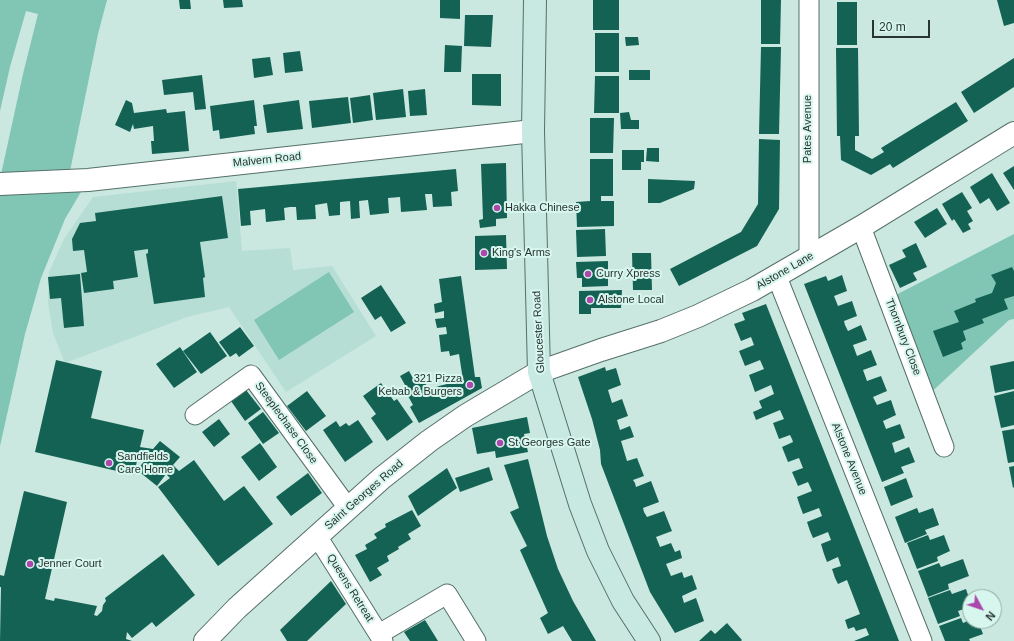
<!DOCTYPE html>
<style>
body{margin:0}
#map{position:relative;width:1014px;height:641px;overflow:hidden;background:#cae8e0;font-family:Helvetica,sans-serif}
canvas{display:block}
.north{position:absolute;left:962px;top:589px;width:40px;height:40px;box-sizing:border-box;background:#d7f6ee;border:1px solid #91a8a2;border-radius:50%;rotate:130deg;font-size:11px;font-weight:700;line-height:16px;text-align:center;color:#283431}
.north::after{content:'';display:block;margin:auto;width:14px;height:18px;background:#ac47ac;clip-path:polygon(50% 0,100% 100%,50% 72%,0 100%)}
.scale{position:absolute;left:872px;top:20px;width:58px;height:18px;box-sizing:border-box;border:2px solid #283431;border-top:0;padding-left:5px;font-size:12px;line-height:14px;white-space:nowrap;color:#283431;-webkit-text-stroke:3px #d7f6ee;paint-order:stroke}
</style>
<div id="map">
<canvas width="1014" height="641"></canvas>
<div class="north">N</div>
<div class="scale">20 m</div>
</div>
<script>
const context = document.querySelector('canvas').getContext('2d');
context.lineJoin = 'round';
function paint(path, color) { context.fillStyle = color; context.fill(path, 'evenodd'); }
const toPath = rows => new Path2D(rows.map(r => 'M' + r).join(''));
function strokePath(path, color, width, dash) { context.strokeStyle = color; context.lineWidth = width; context.lineCap = dash ? 'butt' : 'round'; context.setLineDash(dash || []); context.stroke(path); }
function write(font, color, halo, rows, align = 'center') {
  context.font = font + ' Helvetica,sans-serif'; context.lineWidth = 4; context.setLineDash([]); context.textBaseline = 'middle'; context.strokeStyle = halo; context.fillStyle = color; for (const [text, x, y, turn = 0] of rows) {
    context.save(); context.translate(x, y); context.rotate((+turn || 0) * Math.PI / 180); context.textAlign = isNaN(turn) ? turn : align; if (halo) context.strokeText(text, 0, 0); context.fillText(text, 0, 0); context.restore();
  }
}
paint(toPath([
 [236,181,242,251,290,248,293,270,332,266,376,336,286,392,229,307,187,317,65,363,53,333,48,303,49,272,64,239,93,197]
]), '#b6ded4');
paint(toPath([
 [0,0,107,0,98,34,68,181,88,180,65,219,41,278,25,334,0,446,0,179,23,74,38,14,26,11,10,67,0,111],
 [1014,234,1014,319,1009,320,925,398,888,299],
 [329,272,354,312,279,360,254,320]
]), '#81c5b5');
paint(toPath([
 [179,0,190,0,191,9,180,9],
 [223,0,242,0,243,7,224,8],
 [440,0,460,0,460,19,440,18],
 [593,0,619,0,619,30,593,30],
 [761,0,781,0,780,44,761,44],
 [997,0,1014,0,1014,23,1004,26],
 [837,2,857,2,857,45,837,45],
 [465,15,493,15,491,47,464,46],
 [595,33,619,33,619,72,595,72],
 [625,37,638,37,639,45,626,46],
 [445,45,462,46,461,72,444,72],
 [761,47,781,47,779,134,759,134],
 [836,48,858,48,859,136,855,136,855,150,872,159,884,152,881,148,956,102,968,121,893,168,890,164,871,175,841,160,840,136,837,136],
 [300,51,303,71,285,73,283,53],
 [270,57,273,75,254,78,252,59],
 [1014,58,1014,87,974,113,961,92],
 [629,70,650,70,650,80,629,80],
 [472,74,501,74,501,106,472,105],
 [202,75,206,109,195,110,193,92,164,95,162,80],
 [595,76,619,76,619,113,594,113],
 [403,89,406,117,376,120,373,93],
 [425,89,427,115,410,116,408,91],
 [370,95,373,120,353,123,350,98],
 [348,97,351,123,312,128,309,101],
 [126,100,132,103,134,113,166,109,167,113,185,111,189,151,152,154,151,141,154,141,153,126,134,129,133,124,130,132,115,125],
 [254,100,257,126,254,126,255,134,220,139,219,130,213,131,210,106],
 [299,100,303,129,267,133,263,105],
 [629,112,631,120,639,120,639,129,621,129,620,113],
 [590,118,614,118,613,153,590,153],
 [759,139,780,140,779,209,757,246,679,286,670,269,741,232,758,204],
 [647,148,659,148,659,162,646,161],
 [622,150,644,150,644,162,641,162,641,170,622,170],
 [590,159,613,159,613,196,601,196,601,201,614,201,614,226,577,227,576,202,590,201],
 [506,163,507,218,496,219,496,226,480,228,479,220,483,219,481,164],
 [1014,166,1014,190,1003,173],
 [456,169,458,191,451,192,452,206,433,207,432,194,425,194,427,210,401,212,400,197,388,198,389,213,370,215,368,200,359,201,360,218,351,219,350,201,340,202,340,215,329,216,327,203,315,205,316,219,297,220,296,207,290,207,284,208,285,220,266,222,265,209,250,211,251,225,241,226,238,189],
 [992,173,1010,203,997,211,989,198,980,204,970,187],
 [648,179,695,181,694,189,660,203,648,203],
 [962,192,972,208,967,211,973,221,968,224,971,229,963,233,954,219,952,221,942,204],
 [222,196,228,238,200,242,205,277,203,278,205,297,154,304,146,254,148,253,148,249,134,251,138,277,113,281,114,289,84,293,81,273,87,272,84,250,73,251,72,239,80,223,96,221,95,213],
 [937,208,947,224,925,238,914,222],
 [605,229,606,256,577,257,576,230],
 [506,235,507,269,475,270,475,236],
 [916,243,927,267,913,273,917,280,900,288,889,265,906,257,902,250],
 [632,253,651,253,652,290,633,290],
 [608,261,608,286,582,287,582,278,577,278,576,262],
 [1012,267,1014,271,1014,296,1004,299,1008,309,982,319,984,323,963,331,966,340,961,343,963,349,943,357,933,331,959,322,954,311,976,302,975,299,992,293,996,283,991,275],
 [80,274,84,326,64,328,61,298,50,299,48,277],
 [842,275,847,291,834,296,838,306,852,301,857,316,844,321,845,325,848,331,861,325,867,340,853,345,857,356,871,350,877,365,863,370,867,381,881,376,887,391,873,397,877,405,891,400,896,415,883,421,886,429,900,424,905,438,892,443,895,453,909,447,915,462,901,467,904,473,882,482,804,284,826,276,828,281],
 [461,276,475,377,480,377,482,388,419,423,410,407,413,405,408,396,410,394,400,376,409,371,414,380,419,377,421,382,424,381,429,390,439,386,463,380,459,354,450,356,449,351,441,352,439,335,447,334,446,327,437,328,435,319,444,318,444,311,435,313,434,304,442,302,439,279],
 [381,285,406,323,391,332,381,316,375,320,361,298],
 [622,290,621,308,591,308,591,314,579,314,579,291],
 [766,304,801,393,899,641,854,641,869,635,866,628,856,631,854,627,848,629,845,620,860,614,847,580,838,584,835,578,832,569,841,566,838,557,827,562,824,554,821,544,831,540,828,532,813,538,810,531,807,522,822,516,819,508,803,514,800,506,797,497,812,491,808,482,798,486,792,472,803,468,799,458,788,462,782,447,793,442,792,439,790,435,779,439,773,423,784,419,780,410,756,420,753,412,762,408,759,401,774,394,771,385,755,392,749,375,764,369,760,360,745,366,739,351,754,345,751,337,741,341,734,324,745,320,742,313],
 [240,327,254,346,239,357,236,353,230,357,219,342],
 [210,332,227,356,201,374,183,351],
 [180,347,197,372,174,388,156,364],
 [56,360,102,371,91,418,144,430,140,447,153,449,160,441,180,457,173,465,179,471,194,460,224,501,244,486,273,524,218,566,158,487,170,478,166,474,157,486,137,470,147,458,138,456,134,475,35,452],
 [1014,361,1014,389,995,393,990,366],
 [605,367,606,371,616,368,621,385,608,390,612,403,622,399,628,416,617,420,620,430,630,426,634,437,621,441,627,461,637,458,644,476,633,480,635,483,636,487,651,481,659,502,643,508,644,512,647,517,664,511,672,531,656,537,660,547,671,543,675,552,680,550,682,558,666,564,671,576,682,572,684,578,692,575,697,589,682,596,684,603,696,598,704,621,675,633,650,592,601,464,600,450,592,419,578,377],
 [381,383,394,401,397,399,413,422,387,441,371,418,376,414,363,396],
 [246,390,261,409,245,421,231,401],
 [307,391,326,416,306,431,287,406],
 [1014,391,1014,425,1001,428,994,396],
 [263,412,279,433,263,444,248,423],
 [527,417,530,433,524,434,528,452,496,458,495,451,477,454,472,428],
 [219,419,230,434,214,447,202,432],
 [358,420,373,442,345,462,323,430,336,421,340,427,346,423,349,426],
 [1014,429,1014,462,1008,463,1002,431],
 [260,443,277,467,259,481,241,457],
 [528,459,547,536,558,569,573,601,596,641,572,641,563,626,548,634,540,618,548,613,520,550,527,546,510,512,519,508,504,465],
 [1014,466,1014,487,1013,488,1009,467],
 [489,467,493,480,460,492,455,478],
 [447,468,457,488,418,516,408,496],
 [308,473,322,493,291,516,276,497],
 [906,478,913,497,891,506,884,487],
 [24,491,67,502,45,599,54,601,55,598,97,606,94,615,97,616,102,611,103,605,106,601,105,598,163,554,195,595,156,627,152,622,132,638,127,632,126,639,132,641,0,641,1,587,0,587,0,575,4,576],
 [917,508,919,513,933,508,939,525,925,530,927,534,905,543,895,517],
 [412,510,421,526,408,534,411,539,398,547,399,549,387,556,389,561,377,568,382,575,370,582,355,555,367,549,365,545,377,538,374,534,386,527,385,524],
 [928,535,930,540,944,535,950,551,937,557,938,561,917,569,907,543],
 [963,559,969,576,948,584,949,589,928,597,918,571,939,563,941,567],
 [331,581,346,604,307,641,287,641,280,630],
 [966,589,970,601,970,607,958,611,960,616,938,624,928,598,950,590,952,594],
 [961,618,963,623,970,620,970,621,978,621,983,634,969,639,970,641,945,641,939,626],
 [425,620,438,641,410,641,404,632],
 [727,623,742,640,741,641,699,641,711,630,715,634]
]), '#146254');
const minor = toPath([
 [809,0,809,257],
 [861,227,944,447],
 [777,277,922,641],
 [195,415,251,375,348,508],
 [317,536,383,641],
 [379,634,447,594,476,641]
]);
const tertiary = toPath([
 [0,184,88,180,533,131],
 [205,641,237,608,382,478,429,441,465,416,539,372,601,350,661,331,698,316,752,290,861,227,1014,133]
]);
const secondary = toPath([
 [535,0,533,131,539,372,580,504,598,551,623,601,649,641]
]);
strokePath(minor, '#557069', 21);
strokePath(tertiary, '#557069', 24);
strokePath(secondary, '#557069', 24);
strokePath(minor, '#fff', 19);
strokePath(tertiary, '#fff', 22);
strokePath(secondary, '#c8e9e2', 22);
for (const [x, y, r, color] of [
 [497,208,4,"#ac47ac"],
 [484,253,4,"#ac47ac"],
 [588,274,4,"#ac47ac"],
 [590,300,4,"#ac47ac"],
 [470,385,4,"#ac47ac"],
 [500,443,4,"#ac47ac"],
 [109,463,4,"#ac47ac"],
 [30,564,4,"#ac47ac"]
]) { const dot = new Path2D(); dot.arc(x, y, r, 0, 2 * Math.PI); context.fillStyle = color; context.fill(dot); strokePath(dot, '#d7f6ee', 1.5); }
write('11px', '#283431', '#d7f6ee', [
 ["Pates Avenue",808,129,-90],
 ["Malvern Road",267,160,-6],
 ["Alstone Lane",785,271,-30],
 ["Gloucester Road",539,332,-93],
 ["Thornbury Close",903,337,69],
 ["Steeplechase Close",286,423,54],
 ["Alstone Avenue",849,459,68],
 ["Saint Georges Road",364,495,-41],
 ["Queens Retreat",350,588,58]
]);
write('11px', '#283431', '#d7f6ee', [
 ["Hakka Chinese",505,208],
 ["King's Arms",492,253],
 ["Curry Xpress",596,274],
 ["Alstone Local",598,300],
 ["321 Pizza",462,379,"right"],
 ["Kebab & Burgers",462,392,"right"],
 ["St Georges Gate",508,443],
 ["Sandfields",117,457],
 ["Care Home",117,470],
 ["Jenner Court",38,564]
], 'left');
</script>
